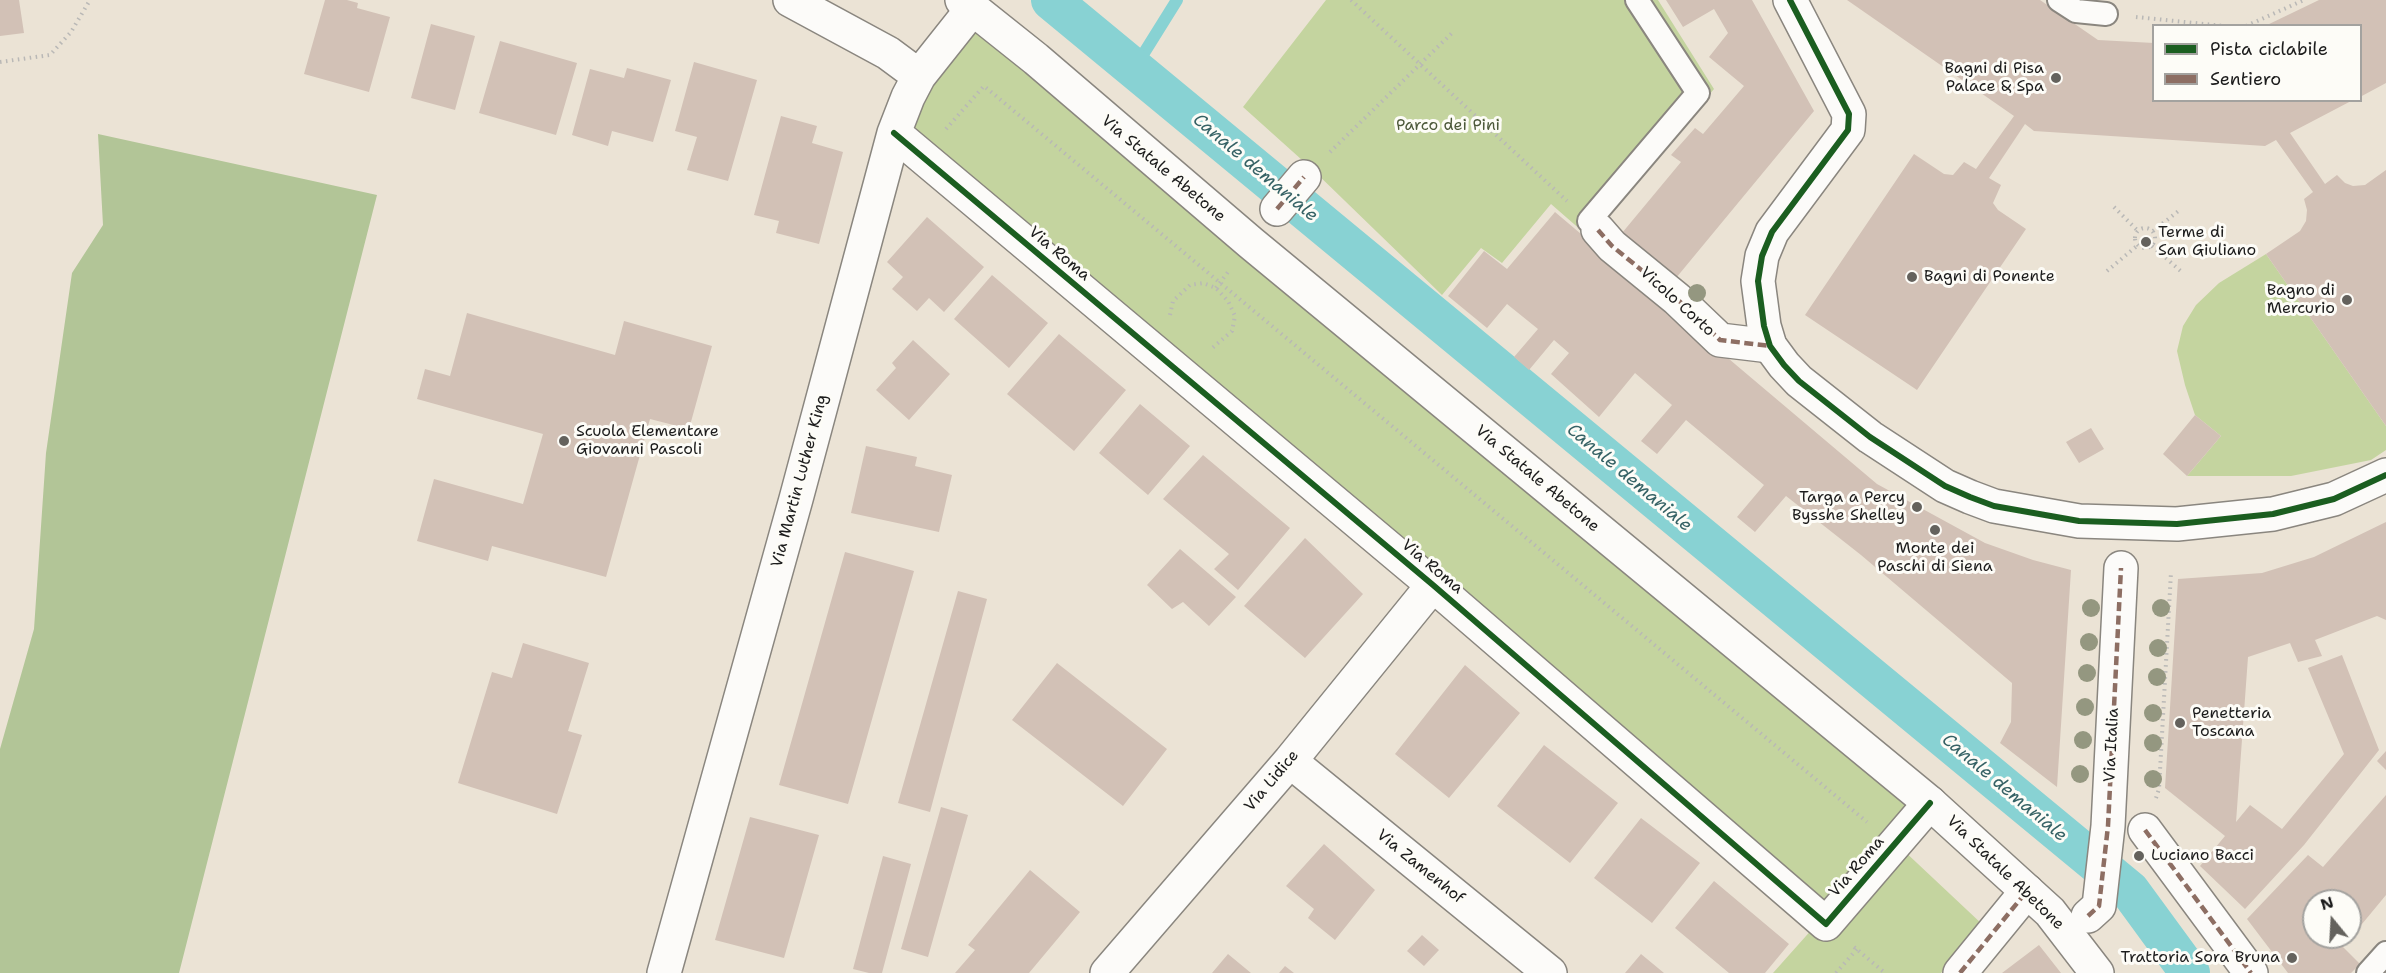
<!DOCTYPE html>
<style>
body{margin:0}
#map{position:relative;width:2386px;height:973px;overflow:hidden;background:#ebe3d5;font-family:"Shantell Sans",sans-serif}
canvas{display:block}
.legend{position:absolute;left:2152px;top:24px;width:210px;height:78px;box-sizing:border-box;background:#fdfcf7;border:2px solid #a3a29f;margin:0;padding:8px 10px;list-style:none;font-size:18px;color:#1c1c1c}
.legend li{display:flex;align-items:center;gap:12px;height:30px}
.legend b{width:30px;border:2px solid #a3a29f}
.north{position:absolute;left:2302px;top:889px;width:60px;height:60px;box-sizing:border-box;background:#fdfcf7;border:2px solid #a3a29f;border-radius:50%;rotate:342deg;font-size:16px;font-weight:700;line-height:24px;text-align:center;color:#1c1c1c}
.north::after{content:'';display:block;margin:auto;width:21px;height:27px;background:#64625d;clip-path:polygon(50% 0,100% 100%,50% 72%,0 100%)}
</style>
<div id="map">
<canvas width="2386" height="973"></canvas>
<ul class="legend">
<li><b style="height:8px;background:#1b5e20"></b>Pista ciclabile</li>
<li><b style="height:8px;background:#8d6e63"></b>Sentiero</li>
</ul>
<div class="north">N</div>
</div>
<script>
const context = document.querySelector('canvas').getContext('2d');
context.lineJoin = 'round';
function paint(path, color) { context.fillStyle = color; context.fill(path, 'evenodd'); }
const toPath = rows => new Path2D(rows.map(r => 'M' + r).join(''));
function strokePath(path, color, width, dash) { context.strokeStyle = color; context.lineWidth = width; context.lineCap = dash ? 'butt' : 'round'; context.setLineDash(dash || []); context.stroke(path); }
function write(font, color, halo, rows, align = 'center') {
  context.font = font + ' "Shantell Sans",sans-serif'; context.lineWidth = 6; context.setLineDash([]); context.textBaseline = 'middle'; context.strokeStyle = halo; context.fillStyle = color; for (const [text, x, y, turn = 0] of rows) {
    context.save(); context.translate(x, y); context.rotate((+turn || 0) * Math.PI / 180); context.textAlign = isNaN(turn) ? turn : align; if (halo) context.strokeText(text, 0, 0); context.fillText(text, 0, 0); context.restore();
  }
}
paint(toPath([
 [1326,0,1658,0,1714,89,1590,238,1551,204,1502,263,1481,248,1442,295,1312,169,1243,107],
 [973,8,1930,803,1826,924,894,133],
 [2266,254,2386,426,2386,450,2371,460,2291,476,2187,476,2221,436,2195,415,2185,385,2177,351,2183,326,2196,305,2219,283],
 [1901,848,1983,925,1941,973,1773,973,1814,927]
]), '#c4d49f');
paint(toPath([
 [98,134,377,195,179,973,0,973,0,749,34,629,46,453,72,273,103,225]
]), '#b2c597');
strokePath(toPath([
 [1134,69,1177,0]
]), '#88d2d3', 12);
strokePath(toPath([
 [1051,0,2130,891,2190,973]
]), '#88d2d3', 40);
paint(toPath([
 [0,0,19,0,24,33,0,36],
 [325,0,347,0,358,3,357,8,390,17,369,92,304,74],
 [1666,0,1752,0,1814,111,1676,278,1622,233,1681,162,1671,155,1695,128,1703,134,1744,86,1709,57,1728,33,1714,9,1683,27],
 [1847,0,2040,0,2098,40,2154,43,2154,100,2353,100,2290,133,2325,184,2337,175,2345,183,2353,186,2365,185,2386,170,2386,426,2266,254,2300,231,2306,221,2307,210,2304,199,2313,192,2276,140,2265,146,2034,131,2025,124,1989,178,2001,185,1993,203,1998,210,2026,229,1917,390,1805,315,1914,154,1944,174,1953,175,1964,162,1976,169,2014,116],
 [2319,0,2386,0,2386,83,2360,97,2360,26,2265,26],
 [431,24,475,36,455,110,411,98],
 [500,41,577,63,556,135,479,113],
 [694,62,757,80,728,181,687,170,697,137,675,131],
 [627,68,671,80,653,142,612,131,608,146,572,135,590,69,624,78],
 [781,116,817,126,812,143,843,152,819,244,776,233,779,221,754,215],
 [1555,212,1877,484,1985,543,2033,560,2071,570,2057,787,2000,743,2011,722,2012,683,1861,555,1786,496,1755,532,1737,517,1764,485,1686,420,1657,454,1641,441,1672,405,1635,373,1599,417,1551,374,1569,353,1554,340,1529,370,1514,357,1538,329,1507,304,1487,328,1448,296,1484,251,1507,269],
 [927,217,984,267,944,312,929,298,917,311,892,289,903,277,887,262],
 [992,275,1048,323,1009,368,954,319],
 [467,313,615,355,624,321,712,346,689,429,650,419,606,577,492,546,488,561,417,541,434,479,523,504,543,434,417,399,425,369,450,376],
 [1059,334,1126,390,1074,451,1007,394],
 [913,340,950,374,909,420,876,390,896,368,892,363],
 [1140,404,1190,446,1148,495,1099,453],
 [2195,415,2221,436,2187,476,2163,454],
 [2091,428,2104,449,2079,463,2066,442],
 [866,446,917,457,915,466,952,475,939,532,851,513],
 [1203,455,1290,528,1238,590,1214,569,1229,554,1163,499],
 [2386,522,2386,620,2377,616,2315,640,2322,656,2298,662,2290,643,2248,657,2236,822,2250,805,2282,829,2344,754,2308,668,2342,655,2379,750,2304,845,2245,909,2200,866,2225,836,2165,788,2178,579,2262,573,2314,557],
 [1305,538,1363,594,1305,658,1244,606],
 [1180,549,1236,597,1209,626,1183,602,1172,609,1147,585],
 [845,552,914,571,848,804,779,785],
 [958,591,987,599,930,812,898,803],
 [523,643,589,663,568,731,582,735,557,814,458,783,492,672,512,678],
 [1057,663,1167,749,1123,806,1012,720],
 [1465,665,1520,713,1449,798,1395,754],
 [1544,745,1618,803,1570,863,1497,806],
 [2386,751,2386,770,2377,761],
 [2386,795,2386,895,2343,947,2360,964,2351,973,2288,973,2247,919,2308,855,2323,867],
 [2314,901,2350,901,2350,937,2314,937],
 [941,807,968,815,928,957,901,949],
 [750,817,819,835,784,958,715,940],
 [1641,818,1700,863,1652,923,1594,878],
 [1324,844,1375,890,1335,940,1308,918,1314,909,1286,886],
 [883,856,911,864,882,973,869,973,853,969],
 [1030,870,1080,912,1029,973,955,973,975,950,968,945],
 [1714,881,1789,944,1765,973,1729,973,1675,928],
 [1422,935,1439,950,1424,966,1407,951],
 [2039,945,2061,973,2002,973],
 [1228,954,1251,973,1212,973],
 [1641,954,1664,973,1625,973],
 [1285,966,1294,973,1279,973]
]), '#d2c1b6');
const lane = toPath([
 [2059,0,2076,11,2106,14],
 [1589,221,1698,93,1637,0],
 [2368,973,2386,953]
]);
const street = toPath([
 [790,0,888,53,919,76],
 [894,133,1433,585,1826,924,1930,803],
 [1277,209,1304,177],
 [1598,230,1612,246,1677,299,1720,340,1770,346],
 [1290,761,1550,973],
 [2145,830,2251,973],
 [2088,916,2099,906,2108,826,2121,568],
 [664,973,796,499,894,133,908,97,919,76,973,8],
 [1107,973,1290,761,1433,585],
 [1960,973,2027,891]
]);
const secondary = toPath([
 [962,0,1036,59,1251,243,1930,803,2050,912,2097,973],
 [1790,0,1849,114,1848,130,1772,232,1762,256,1758,281,1764,326,1770,346,1784,365,1799,381,1870,437,1945,486,1970,497,1994,506,2079,521,2177,524,2273,514,2334,499,2386,475]
]);
strokePath(lane, '#8a867f', 26);
strokePath(street, '#8a867f', 36);
strokePath(secondary, '#8a867f', 36);
strokePath(toPath([
 [1351,0,1567,201],
 [2136,17,2224,26],
 [2246,26,2304,0],
 [0,62,50,55,71,32,90,0],
 [946,129,984,86,1867,822],
 [1330,152,1452,33],
 [2114,207,2138,231],
 '2135 238a10 10 0 1 1 20 0a10 10 0 1 1-20 0Z',
 [2153,231,2181,209],
 [2152,246,2183,273],
 [2107,271,2138,245],
 [1216,288,1228,272],
 [1170,315,1173,301,1190,285,1203,283,1216,288,1228,301,1235,316,1232,331,1210,350],
 [2156,798,2159,789,2171,572],
 [1854,947,1885,973],
 [1836,973,1857,949]
]), '#b9b8b6', 4, [1.5, 4.5]);
strokePath(lane, '#fcfbf9', 22);
strokePath(street, '#fcfbf9', 33);
strokePath(secondary, '#fcfbf9', 33);
strokePath(toPath([
 [1277,209,1304,177],
 [1598,230,1612,246,1677,299,1720,340,1770,346],
 [2145,830,2251,973],
 [2088,916,2099,906,2108,826,2121,568],
 [1960,973,2027,891]
]), '#8d6e63', 4.5, [9, 4.5]);
strokePath(toPath([
 [1790,0,1849,114,1848,130,1772,232,1762,256,1758,281,1764,326,1770,346,1784,365,1799,381,1870,437,1945,486,1970,497,1994,506,2079,521,2177,524,2273,514,2334,499,2386,475],
 [894,133,1433,585,1826,924,1930,803]
]), '#1b5e20', 6);
context.fillStyle = '#949780';
for (const [x, y] of [
 [1697,293],
 [2091,608],
 [2161,608],
 [2089,642],
 [2158,648],
 [2087,673],
 [2157,677],
 [2085,707],
 [2153,713],
 [2083,740],
 [2153,743],
 [2080,774],
 [2153,779]
]) { context.beginPath(); context.arc(x, y, 9, 0, 2 * Math.PI); context.fill(); }
for (const [x, y, r, color] of [
 [2056,78,6,"#64625d"],
 [2146,242,6,"#64625d"],
 [1912,277,6,"#64625d"],
 [2347,300,6,"#64625d"],
 [564,441,6,"#64625d"],
 [1917,507,6,"#64625d"],
 [1935,530,6,"#64625d"],
 [2180,723,6,"#64625d"],
 [2139,856,6,"#64625d"],
 [2292,958,6,"#64625d"]
]) { const dot = new Path2D(); dot.arc(x, y, r, 0, 2 * Math.PI); context.fillStyle = color; context.fill(dot); strokePath(dot, '#fdfcf7', 2); }
write('16px', '#1c1c1c', '#fdfcf7', [
 ["Bagni di Pisa",2044,69,"right"],
 ["Palace & Spa",2044,87,"right"],
 ["Terme di",2158,233],
 ["San Giuliano",2158,251],
 ["Bagni di Ponente",1924,277],
 ["Bagno di",2335,291,"right"],
 ["Mercurio",2335,309,"right"],
 ["Scuola Elementare",576,432],
 ["Giovanni Pascoli",576,450],
 ["Targa a Percy",1905,498,"right"],
 ["Bysshe Shelley",1905,516,"right"],
 ["Monte dei",1935,549,"center"],
 ["Paschi di Siena",1935,567,"center"],
 ["Penetteria",2192,714],
 ["Toscana",2192,732],
 ["Luciano Bacci",2151,856],
 ["Trattoria Sora Bruna",2280,958,"right"]
], 'left');
write('16px', '#4c583a', '#fdfcf7', [
 ["Parco dei Pini",1448,126]
]);
write('16px', '#1c1c1c', '#fdfcf7', [
 ["Via Statale Abetone",1163,169,40],
 ["Via Roma",1059,254,40],
 ["Vicolo Corto",1677,302,42],
 ["Via Statale Abetone",1537,479,40],
 ["Via Martin Luther King",800,481,-75],
 ["Via Roma",1432,567,40],
 ["Via Italia",2112,745,-87],
 ["Via Lidice",1272,781,-50],
 ["Via Zamenhof",1420,867,39],
 ["Via Roma",1857,867,-49],
 ["Via Statale Abetone",2005,873,44]
]);
write('italic 18px', '#366265', '#fdfcf7', [
 ["Canale demaniale",1255,168,40],
 ["Canale demaniale",1629,478,40],
 ["Canale demaniale",2004,788,40]
]);
</script>
